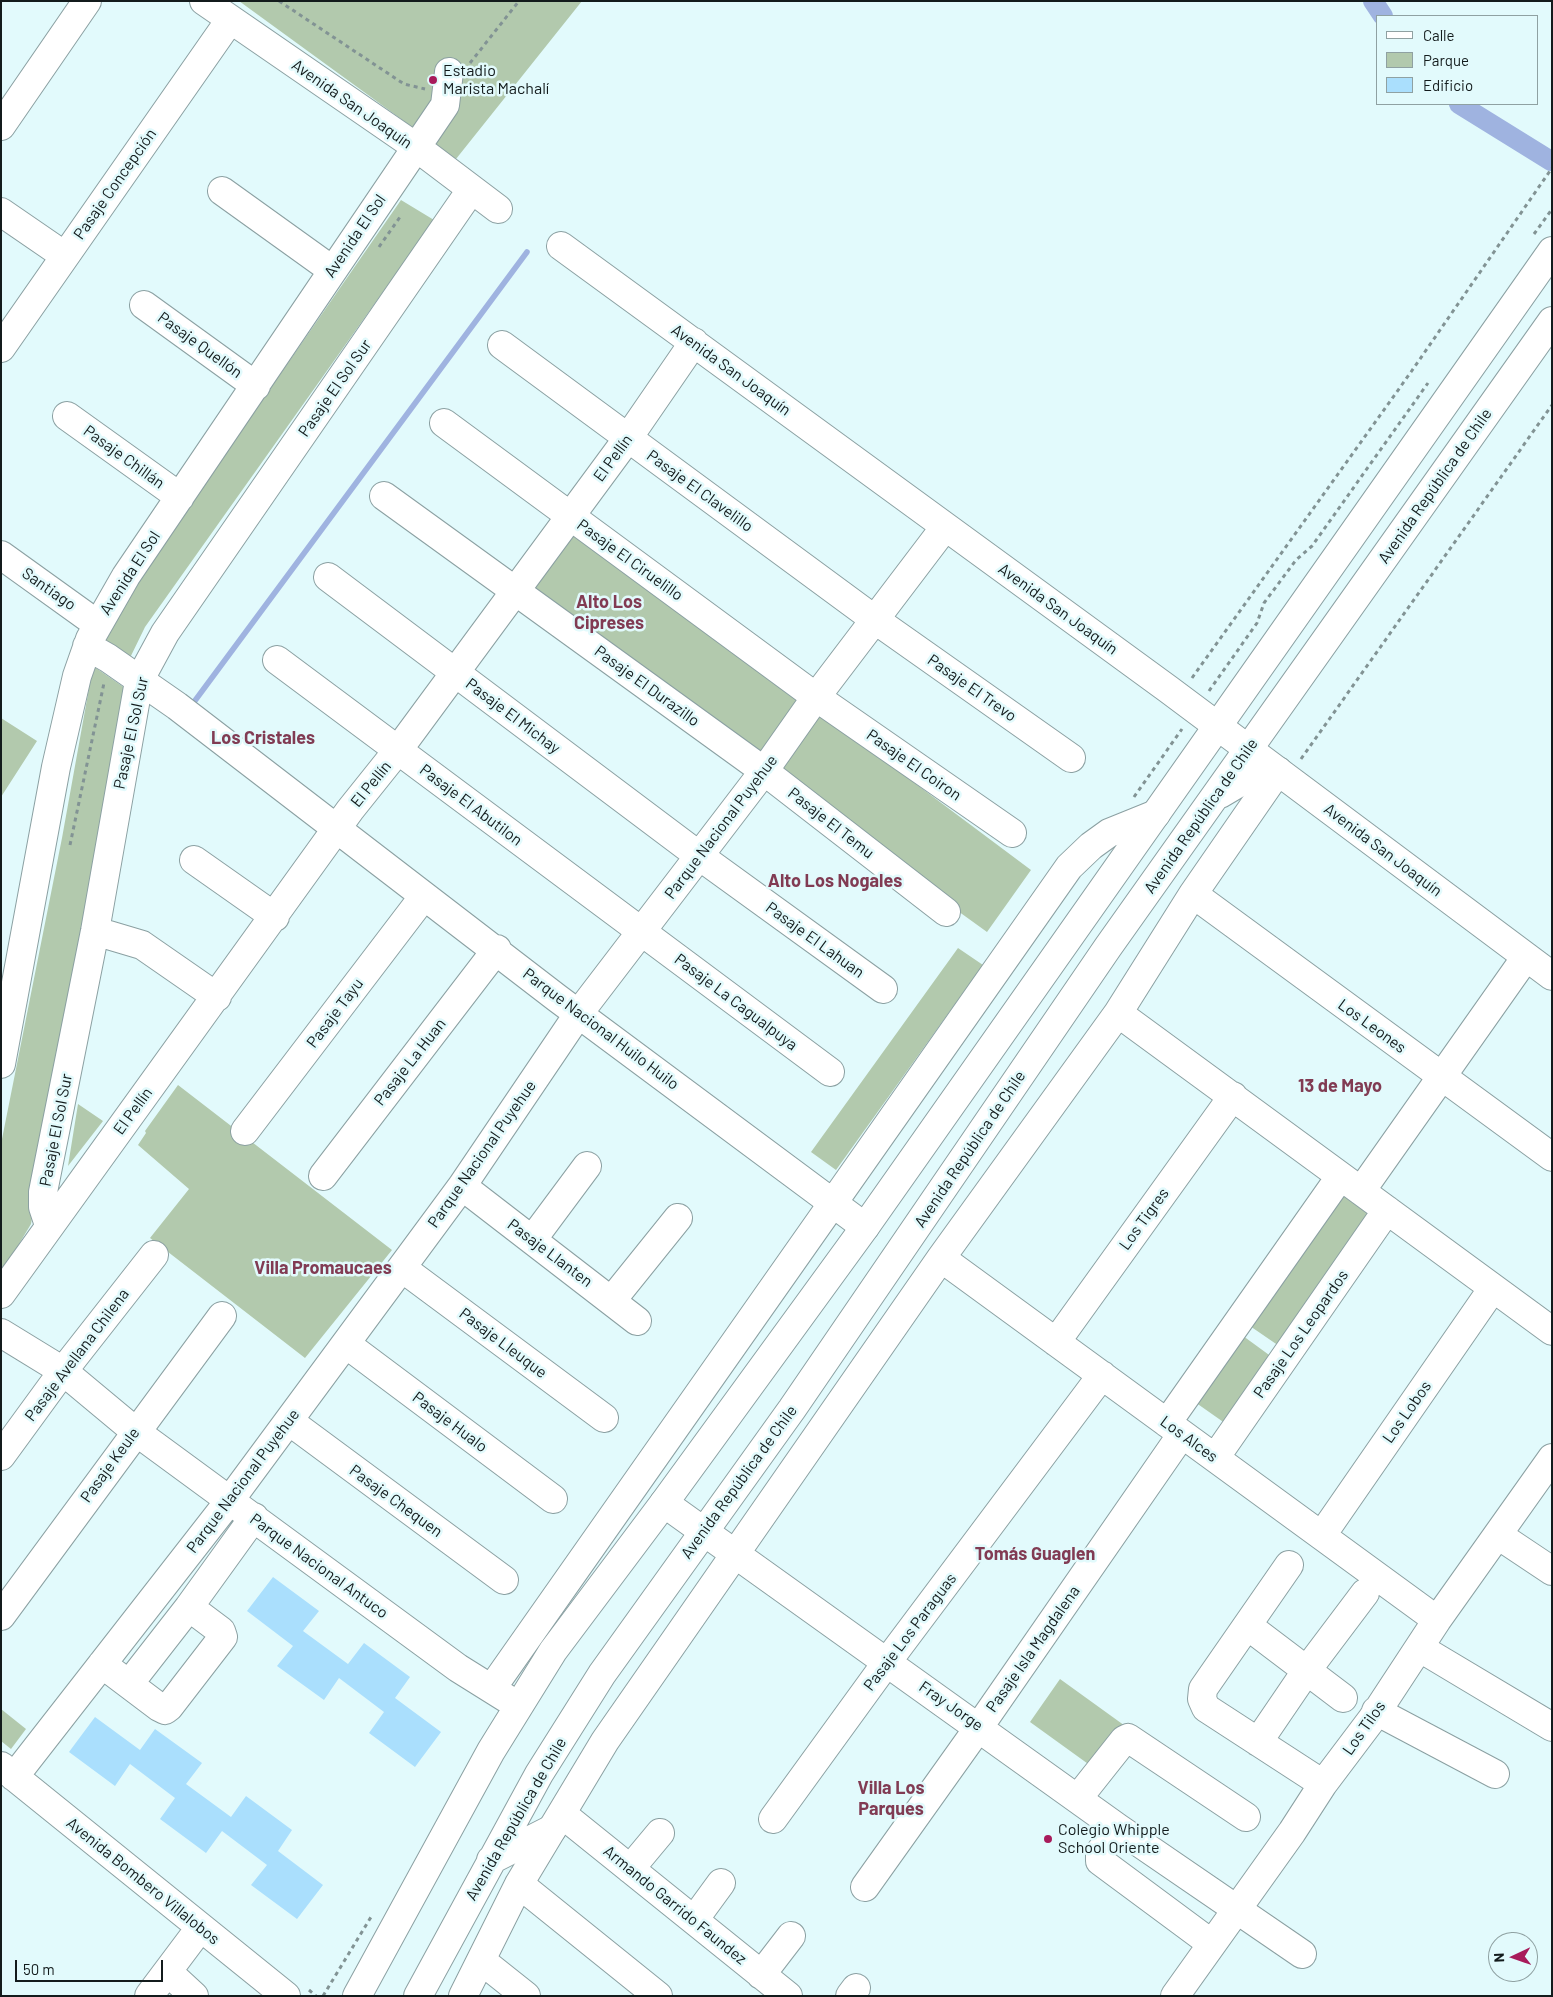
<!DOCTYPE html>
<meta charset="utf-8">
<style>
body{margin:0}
#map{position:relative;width:1553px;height:1997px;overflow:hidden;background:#e2fafc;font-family:Barlow,sans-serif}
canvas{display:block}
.frame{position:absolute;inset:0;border:2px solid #131b1c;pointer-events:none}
.legend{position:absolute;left:1376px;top:15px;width:162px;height:90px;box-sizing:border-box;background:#e2fafc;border:1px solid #8fa1a2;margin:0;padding:6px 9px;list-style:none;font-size:15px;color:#131b1c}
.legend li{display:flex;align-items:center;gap:10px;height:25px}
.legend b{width:25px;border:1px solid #8fa1a2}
.north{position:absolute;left:1488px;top:1932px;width:50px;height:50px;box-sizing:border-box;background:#e2fafc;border:1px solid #8fa1a2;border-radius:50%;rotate:267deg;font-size:14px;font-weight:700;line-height:20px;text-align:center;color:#131b1c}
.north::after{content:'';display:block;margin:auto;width:18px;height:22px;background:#a81b5b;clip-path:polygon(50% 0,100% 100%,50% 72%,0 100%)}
.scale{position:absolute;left:15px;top:1960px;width:148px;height:22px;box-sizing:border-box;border:2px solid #131b1c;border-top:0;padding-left:6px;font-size:15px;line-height:18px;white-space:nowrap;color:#131b1c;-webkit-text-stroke:4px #e2fafc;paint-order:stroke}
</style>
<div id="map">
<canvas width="1553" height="1997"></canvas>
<div class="frame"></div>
<ul class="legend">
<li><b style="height:6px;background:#fff"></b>Calle</li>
<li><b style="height:14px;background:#b2c9ad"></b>Parque</li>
<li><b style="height:14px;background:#aadffd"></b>Edificio</li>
</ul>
<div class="north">N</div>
<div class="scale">50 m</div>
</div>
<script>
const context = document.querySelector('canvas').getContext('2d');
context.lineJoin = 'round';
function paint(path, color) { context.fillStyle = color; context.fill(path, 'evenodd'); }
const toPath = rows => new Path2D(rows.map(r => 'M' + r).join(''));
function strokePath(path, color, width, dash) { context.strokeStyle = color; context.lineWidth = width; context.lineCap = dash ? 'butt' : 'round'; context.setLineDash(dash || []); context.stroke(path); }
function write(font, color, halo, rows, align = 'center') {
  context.font = font + ' Barlow,sans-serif'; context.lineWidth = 5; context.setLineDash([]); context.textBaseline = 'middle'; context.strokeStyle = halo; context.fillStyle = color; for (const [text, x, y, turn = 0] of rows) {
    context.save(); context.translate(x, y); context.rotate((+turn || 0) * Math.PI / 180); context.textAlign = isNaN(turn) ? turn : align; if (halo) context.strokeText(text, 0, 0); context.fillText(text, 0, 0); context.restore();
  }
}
paint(toPath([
 [239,1,582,1,456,159],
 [401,200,434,220,145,627,127,664,101,647,118,608],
 [576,530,1031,870,987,932,524,598],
 [93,666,125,688,31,1224,1,1274,1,1144,62,838],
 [1,718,37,741,1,797],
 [958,948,983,965,836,1170,811,1152],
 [178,1085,392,1250,305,1358,150,1238,189,1189,138,1145,146,1133,145,1131],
 [78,1104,103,1121,68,1166],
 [1336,1190,1371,1214,1282,1348,1247,1324],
 [1239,1333,1276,1360,1229,1426,1192,1400],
 [1060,1679,1139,1736,1109,1779,1030,1722],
 [1,1709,26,1729,11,1749,1,1741]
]), '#b2c9ad');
strokePath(toPath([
 [191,706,527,252]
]), '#9fb3e0', 5.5);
strokePath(toPath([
 [1373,1,1383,16],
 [1459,104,1551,161]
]), '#9fb3e0', 20);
paint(toPath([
 [273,1577,319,1611,303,1631,348,1664,364,1643,410,1677,395,1698,441,1732,415,1767,369,1733,384,1712,339,1678,324,1700,277,1666,293,1646,247,1611],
 [95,1717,140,1750,155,1729,202,1763,186,1784,231,1817,246,1796,292,1830,278,1851,323,1885,297,1919,251,1885,267,1865,222,1831,206,1853,160,1819,175,1798,130,1764,115,1786,69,1752]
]), '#aadffd');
const minor = toPath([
 [204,1,416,147,498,209],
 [1,126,87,1],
 [222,191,332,270],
 [1,212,65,256],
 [561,246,1168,689,1552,976],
 [144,305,256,386],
 [502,345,874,619,1071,758],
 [1,348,230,20],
 [67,416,180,497],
 [444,423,816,697,1012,833],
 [384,496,764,771,946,912],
 [1,555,97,624],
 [328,577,698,855,883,989],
 [87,646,108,658,177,706,557,998,865,1227],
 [277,660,830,1072],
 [194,860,275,917],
 [1193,894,1552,1157],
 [95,931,142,945,217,997],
 [1118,1013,1552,1331],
 [1,1064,56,767,77,676,90,639,126,576,445,105,449,72],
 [245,1131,424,896],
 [323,1176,497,949],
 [462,1186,637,1321],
 [1361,1191,1526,957],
 [49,1225,43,1207,43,1192,95,931,139,681,165,633,471,190],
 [532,1240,587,1166],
 [941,1258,1437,1620],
 [402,1268,604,1418],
 [1,1294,350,810,398,750,628,438,694,342],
 [612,1300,678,1218],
 [1,1333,63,1371,135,1431,458,1668,506,1698],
 [1056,1342,1233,1096],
 [346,1344,553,1499],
 [289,1421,504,1580],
 [1167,1423,1340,1177],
 [1,1456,63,1371,154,1255],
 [1215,1458,1387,1210],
 [664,1503,1118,1828,1302,1954],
 [1322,1535,1493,1288],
 [1498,1535,1552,1571],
 [1289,1565,1203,1689,1202,1699,1206,1708,1323,1784],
 [1,1616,222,1316],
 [1248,1626,1343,1698],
 [1420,1646,1430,1654,1552,1727],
 [102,1664,159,1707,165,1710,169,1707,223,1637,221,1631,189,1607,254,1517],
 [129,1684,189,1607],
 [492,1688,1069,867,1091,846,1109,833,1156,814],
 [1376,1711,1495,1774],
 [1258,1742,1307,1670,1365,1593],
 [1,1766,286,1996],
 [14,1777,230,1500,462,1186,579,1013,764,771,816,697,945,527],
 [1078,1798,1124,1740,1128,1738,1246,1817],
 [562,1814,788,1996],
 [773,1819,887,1662,1102,1375],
 [1118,1828,1100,1852,1100,1861,1212,1944],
 [630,1869,660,1833],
 [519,1884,658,1996],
 [865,1887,979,1727,1182,1434],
 [694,1920,721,1883],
 [482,1961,526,1996],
 [168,1972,194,1996],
 [761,1975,791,1936],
 [149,1996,200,1928],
 [463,1996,519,1884,605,1741,941,1258,1118,1013,1193,894,1278,771],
 [850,1996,856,1988],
 [1175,1996,1292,1832,1323,1784,1372,1719,1437,1620,1552,1458]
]);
const major = toPath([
 [1220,794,1247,778,1278,771],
 [491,1860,552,1829],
 [357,1996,491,1751,553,1651,664,1503,865,1227,1552,251],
 [418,1996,539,1774,602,1674,792,1409,1108,947,1552,321]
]);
strokePath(minor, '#8ba0a2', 30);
strokePath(major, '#8ba0a2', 30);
strokePath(toPath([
 [279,1,404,84,425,89],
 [470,63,519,1],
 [1534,234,1552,209],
 [379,247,400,217],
 [1192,678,1411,372,1552,168],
 [1209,691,1257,623,1264,603,1296,560,1312,546,1428,383],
 [1301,759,1552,405],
 [1134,797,1182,729],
 [70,845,104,683],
 [309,1990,316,1996],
 [323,1996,371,1917]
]), '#829394', 3, [4, 4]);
strokePath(minor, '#fff', 28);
strokePath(major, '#fff', 28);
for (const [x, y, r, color] of [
 [433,80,5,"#a81b5b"],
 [1048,1839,5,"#a81b5b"]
]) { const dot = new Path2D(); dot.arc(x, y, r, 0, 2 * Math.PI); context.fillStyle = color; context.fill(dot); strokePath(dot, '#e2fafc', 2); }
write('16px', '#131b1c', '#e2fafc', [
 ["Estadio",443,71],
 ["Marista Machalí",443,89],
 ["Colegio Whipple",1058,1830],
 ["School Oriente",1058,1848]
], 'left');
write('16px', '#131b1c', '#e2fafc', [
 ["Avenida San Joaquín",352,104,35],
 ["Pasaje Concepción",115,184,-55],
 ["Avenida El Sol",355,236,-56],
 ["Pasaje Quellón",200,345,36],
 ["Avenida San Joaquín",731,370,36],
 ["Pasaje El Sol Sur",335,388,-55],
 ["Pasaje Chillán",124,457,36],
 ["El Pellín",613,458,-54],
 ["Avenida República de Chile",1435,486,-55],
 ["Pasaje El Clavelillo",700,491,36],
 ["Pasaje El Ciruelillo",630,560,36],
 ["Avenida El Sol",130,573,-57],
 ["Santiago",49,589,35],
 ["Avenida San Joaquín",1058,609,36],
 ["Pasaje El Durazillo",647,686,36],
 ["Pasaje El Trevo",972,688,35],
 ["Pasaje El Michay",513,716,37],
 ["Pasaje El Sol Sur",131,733,-78],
 ["Pasaje El Coiron",914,765,35],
 ["El Pellín",371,784,-51],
 ["Pasaje El Abutilon",471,805,37],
 ["Avenida República de Chile",1201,816,-55],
 ["Pasaje El Temu",831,823,38],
 ["Parque Nacional Puyehue",721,827,-53],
 ["Avenida San Joaquín",1383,850,37],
 ["Pasaje El Lahuan",815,940,36],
 ["Pasaje La Cagualpuya",736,1002,37],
 ["Pasaje Tayu",335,1013,-53],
 ["Los Leones",1372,1026,36],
 ["Parque Nacional Huilo Huilo",601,1029,37],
 ["Pasaje La Huan",410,1062,-52],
 ["El Pellín",133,1111,-54],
 ["Pasaje El Sol Sur",56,1130,-79],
 ["Avenida República de Chile",970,1149,-56],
 ["Parque Nacional Puyehue",482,1154,-55],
 ["Los Tigres",1144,1219,-54],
 ["Pasaje Llanten",550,1253,37],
 ["Pasaje Los Leopardos",1301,1334,-55],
 ["Pasaje Lleuque",503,1343,37],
 ["Pasaje Avellana Chilena",77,1355,-53],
 ["Los Lobos",1407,1412,-55],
 ["Pasaje Hualo",450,1422,37],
 ["Los Alces",1189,1439,36],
 ["Pasaje Keule",110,1465,-54],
 ["Parque Nacional Puyehue",243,1481,-53],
 ["Avenida República de Chile",739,1482,-54],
 ["Pasaje Chequen",396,1501,36],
 ["Parque Nacional Antuco",319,1566,36],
 ["Pasaje Los Paraguas",910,1632,-53],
 ["Pasaje Isla Magdalena",1033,1649,-55],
 ["Fray Jorge",951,1706,35],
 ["Los Tilos",1364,1728,-55],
 ["Avenida República de Chile",516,1819,-60],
 ["Avenida Bombero Villalobos",143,1881,39],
 ["Armando Garrido Faundez",675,1905,39]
]);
write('bold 18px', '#813b53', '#e2fafc', [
 ["Alto Los",609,602],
 ["Cipreses",609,623],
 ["Los Cristales",263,738],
 ["Alto Los Nogales",835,881],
 ["13 de Mayo",1340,1086],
 ["Villa Promaucaes",323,1268],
 ["Tomás Guaglen",1035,1554],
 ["Villa Los",891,1788],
 ["Parques",891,1809]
]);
</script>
